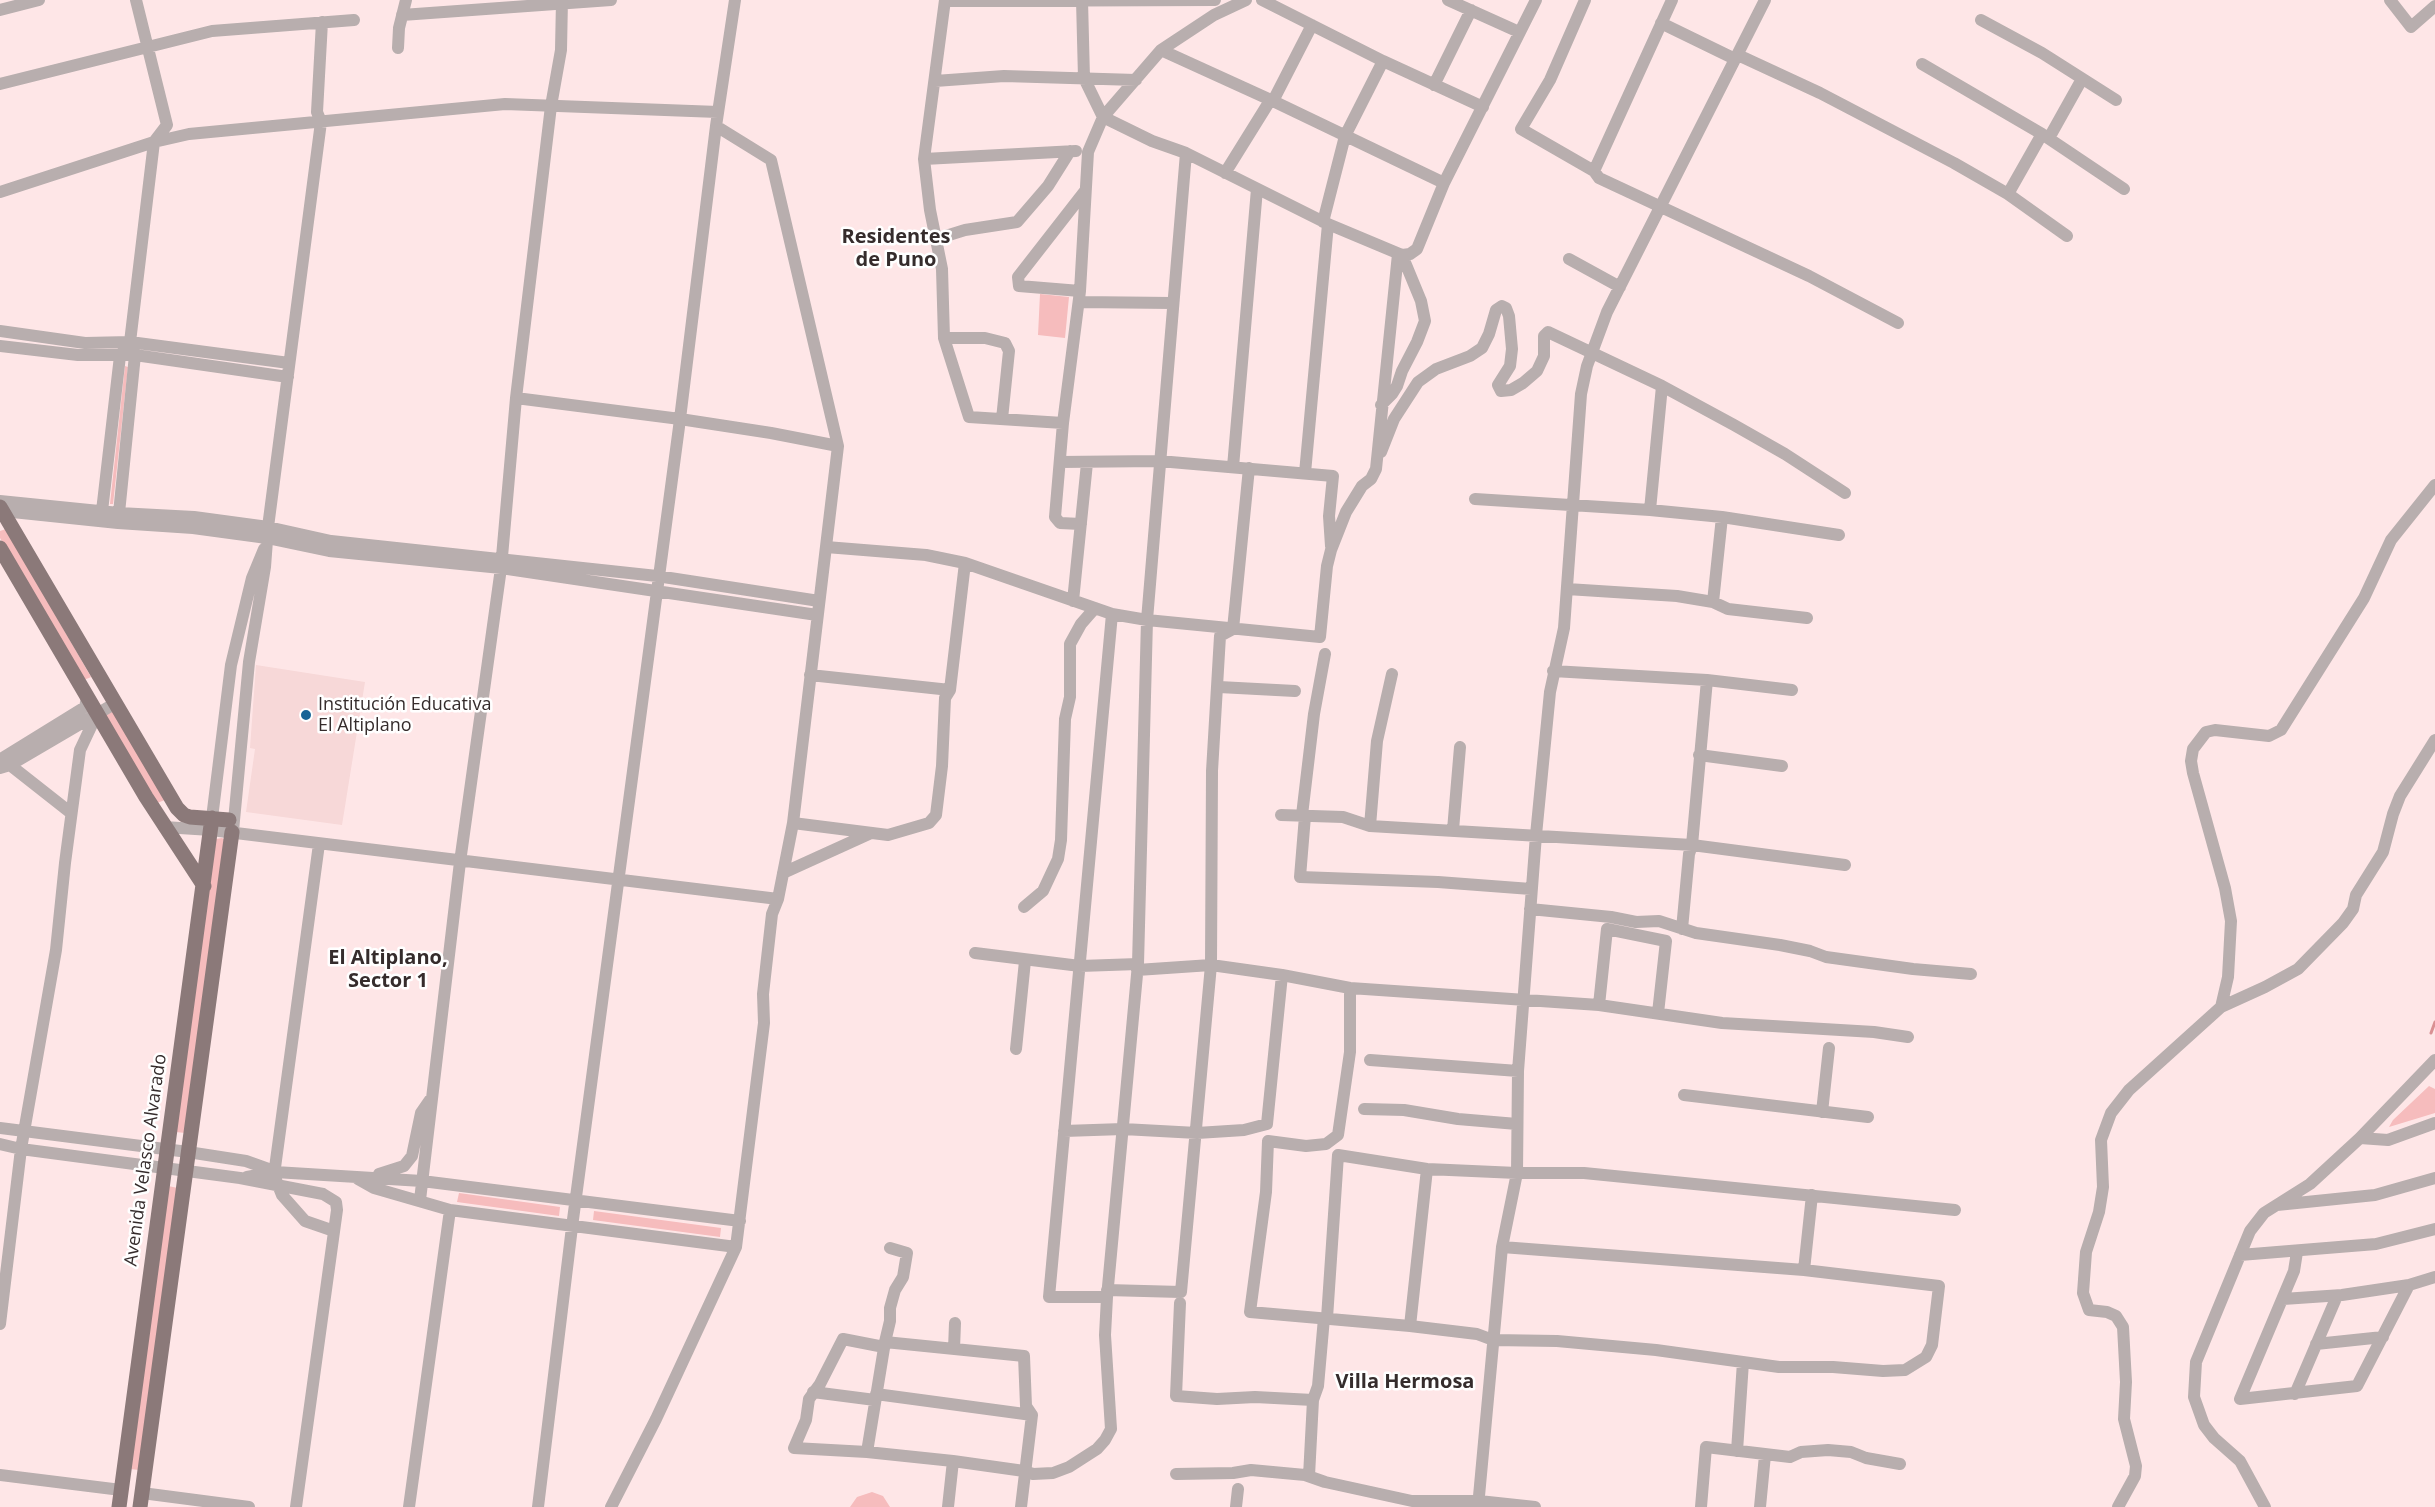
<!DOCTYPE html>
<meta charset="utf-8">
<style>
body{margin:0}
canvas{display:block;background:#fee6e7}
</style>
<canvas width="2435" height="1507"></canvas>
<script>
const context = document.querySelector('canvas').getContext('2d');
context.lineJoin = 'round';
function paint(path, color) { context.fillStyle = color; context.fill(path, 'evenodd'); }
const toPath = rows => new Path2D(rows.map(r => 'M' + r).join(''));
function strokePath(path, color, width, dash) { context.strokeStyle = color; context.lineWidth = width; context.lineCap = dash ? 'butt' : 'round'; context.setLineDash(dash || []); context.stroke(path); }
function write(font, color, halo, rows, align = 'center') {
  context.font = font + ' "Open Sans",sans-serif'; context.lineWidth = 5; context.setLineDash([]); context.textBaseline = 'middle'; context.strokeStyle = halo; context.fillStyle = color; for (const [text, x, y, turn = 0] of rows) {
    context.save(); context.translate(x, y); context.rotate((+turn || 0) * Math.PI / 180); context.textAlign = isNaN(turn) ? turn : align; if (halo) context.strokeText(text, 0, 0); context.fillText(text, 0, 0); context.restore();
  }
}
paint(toPath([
 [256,665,365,682,342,825,246,812,255,749,250,748]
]), '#f7d8d8');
paint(toPath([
 [1040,294,1069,297,1065,338,1038,335],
 [125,366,128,367,113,504,110,504],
 [6,529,91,677,89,678,83,680,0,538,0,531],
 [113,710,165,800,157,803,103,715],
 [222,838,224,839,186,1133,175,1132,216,839],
 [2429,1086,2435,1089,2435,1113,2389,1127,2393,1120],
 [168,1186,178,1188,139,1470,130,1469],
 [459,1193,560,1207,559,1216,457,1202],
 [594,1211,721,1228,720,1237,593,1220],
 [872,1492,883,1496,890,1507,850,1507,857,1497]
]), '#f6bcbd');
strokePath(toPath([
 [2431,1033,2435,1022]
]), '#d99093', 3);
strokePath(toPath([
 [945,0,924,159,930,210,942,269,944,338,969,417,1063,423],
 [1082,0,1084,78,1103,117,1152,141,1186,153,1328,224,1402,255,1410,254,1417,249,1444,183,1536,0],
 [1262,0,1383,61,1483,107],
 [1448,0,1519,32],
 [1585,0,1550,80,1521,129,1594,171,1599,178,1809,276,1898,323],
 [2390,0,2411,27,2435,6],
 [945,1,1215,0],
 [0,10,39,0],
 [402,15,611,0],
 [1981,20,2042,53,2116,100],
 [1661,23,1735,59],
 [398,48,399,28,406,0],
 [1161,50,1273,101,1444,183],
 [1738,55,1820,93,1954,163,2008,194,2067,236],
 [1922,64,2042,134,2124,189],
 [935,81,1004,76,1136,80],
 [0,84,212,31,354,20],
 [1434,85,1471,10],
 [1273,101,1312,25],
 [2049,138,2082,79],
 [924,159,1076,151],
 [1594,171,1672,0],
 [1225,173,1271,99],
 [0,192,154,142,189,134,505,104,718,112],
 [2008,194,2042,134],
 [1323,222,1345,136,1383,61],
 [936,239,965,230,1017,222,1048,186,1070,151],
 [1569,259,1620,287],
 [1080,291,1019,286,1018,277,1085,191],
 [1079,302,1172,303],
 [0,331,85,343,130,342,289,363],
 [944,338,985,338,1005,343,1009,351,1002,419],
 [0,346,78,355,135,355,288,377],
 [516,398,680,419,771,433,838,446],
 [1381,405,1392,394,1397,386,1402,371,1417,342,1425,321,1421,301,1402,255],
 [1381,452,1394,419,1418,382,1436,369,1470,356,1482,348,1489,334,1496,310,1502,306,1506,308,1509,316,1512,349,1510,366,1498,385,1501,391,1511,390,1523,383,1537,371,1544,356,1544,336,1548,332,1662,386,1734,425,1785,454,1845,493],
 [1060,462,1159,461,1333,476,1329,516,1331,546],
 [1233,467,1257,189],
 [1305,473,1328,224],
 [1475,499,1650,510,1722,517,1839,535],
 [0,501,119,513,194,517,268,527,331,541,657,576,819,601],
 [1650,510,1662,386],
 [3,511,118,523,193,528,267,538,329,551,501,568,817,615],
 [102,511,120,356,130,342,154,142,167,125,136,0],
 [119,513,135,355,133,349],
 [1081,524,1060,523,1055,517,1063,423,1080,291,1088,152,1103,117,1161,50,1214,15,1246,0],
 [826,547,926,555,965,563,1112,614,1147,620,1320,637,1327,566,1331,550,1346,512,1362,486,1371,479,1376,469,1398,254],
 [1567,589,1677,596,1713,602,1728,609,1807,618],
 [1073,601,1087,463],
 [1713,602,1722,517],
 [1553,671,1707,680,1792,690],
 [810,675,950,690],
 [1219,687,1295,691],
 [1699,755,1782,766],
 [0,763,4,757,85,707,87,698],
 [10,765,71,813],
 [0,768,10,765,114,704],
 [1281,815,1343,817,1370,826,1692,845,1845,865],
 [1302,815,1314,714,1325,654],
 [1305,816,1300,877,1438,882,1531,889],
 [212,818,231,665,252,578,264,549],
 [793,823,888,835,929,823,936,815,942,766,945,698,950,690,965,563],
 [1370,826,1377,741,1392,674],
 [164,827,211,830,778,899],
 [1453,830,1460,747],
 [233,831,249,662,265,567,268,527,321,122,317,112,322,22],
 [319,844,274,1175,282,1195,305,1221,334,1231],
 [783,873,871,833],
 [1024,907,1043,891,1058,859,1061,840,1065,719,1070,697,1070,644,1081,624,1095,608],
 [1530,909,1611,917,1636,922,1659,921,1696,933,1780,945,1810,951,1826,957,1913,969,1971,974],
 [1682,929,1689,854,1692,845,1707,680],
 [975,953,1080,966,1138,964],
 [1137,970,1211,965,1282,975,1350,988,1599,1005,1722,1023,1874,1032,1908,1037],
 [1350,988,1350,1052,1338,1135,1326,1144,1306,1146,1268,1141,1266,1192,1250,1312,1410,1326,1477,1334,1493,1340,1557,1341,1656,1350,1779,1367,1833,1367,1883,1371,1905,1370,1926,1357,1932,1345,1939,1286,1804,1270,1502,1247],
 [1599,1005,1607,929,1666,941,1658,1013],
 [2221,1007,2265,987,2298,969,2343,923,2353,909,2356,895,2383,852,2393,814,2400,796,2435,740],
 [1016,1049,1025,961],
 [1370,1060,1518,1071],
 [1684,1095,1868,1117],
 [1364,1109,1404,1110,1458,1119,1517,1124],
 [1822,1112,1829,1048],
 [0,1128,188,1152,246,1161,274,1171],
 [1064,1131,1123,1129,1197,1133,1244,1130,1267,1124,1282,975],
 [2360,1138,2388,1140,2435,1123],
 [0,1144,21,1149,240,1178,323,1194,336,1202,337,1210,296,1507],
 [379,1174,404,1166,412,1156,421,1113,430,1100],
 [247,1177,275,1172,422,1181,740,1221],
 [358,1179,374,1188,450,1210,736,1247],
 [420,1200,460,862,501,568,516,398,551,106,561,50,562,0],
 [2277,1205,2375,1195,2435,1178],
 [2297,1252,2294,1271,2240,1399,2357,1386,2409,1285],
 [2240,1255,2376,1244,2435,1229],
 [1804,1270,1812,1195],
 [1107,1290,1181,1292,1211,965,1212,771,1220,636,1233,629,1249,468],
 [1107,1297,1049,1297,1112,614],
 [2283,1299,2342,1295,2409,1285,2435,1277],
 [1180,1303,1176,1396,1217,1399,1255,1397,1313,1400],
 [1327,1318,1338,1155,1427,1169,1517,1173,1584,1173,1955,1210],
 [0,1324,21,1149,56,950,65,863,80,750,97,714],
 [1410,1326,1427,1169],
 [885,1342,1024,1356,1026,1406,1032,1415,1021,1507],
 [2316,1344,2383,1337],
 [884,1347,843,1339,820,1384,809,1399,806,1420,794,1448,867,1452,953,1461,1024,1471,1033,1474,1053,1473,1069,1467,1097,1449,1105,1440,1111,1429,1105,1335,1107,1297,1138,964,1147,620,1186,153],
 [954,1349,955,1323],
 [813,1392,875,1400],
 [876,1394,1032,1415],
 [2295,1394,2337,1296],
 [1737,1451,1743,1362],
 [867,1452,885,1342,890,1321,890,1308,895,1290,903,1277,907,1253,890,1248],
 [1176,1474,1233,1473,1251,1470,1305,1475,1325,1482,1412,1501,1479,1501,1535,1507],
 [0,1475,121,1490],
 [1309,1476,1313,1400,1318,1386,1324,1318],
 [142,1493,249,1507],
 [409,1507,450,1210],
 [538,1507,572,1227,679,427,716,126,735,0],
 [611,1507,656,1419,736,1247,764,1023,763,994,772,914,778,899,793,823,838,446,771,160,716,126],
 [948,1507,953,1461],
 [1236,1507,1238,1489],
 [1478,1507,1502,1247,1517,1173,1518,1071,1536,835,1550,692,1564,628,1581,394,1587,366,1607,312,1765,0],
 [1701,1507,1706,1447,1790,1457,1801,1452,1828,1450,1851,1452,1866,1458,1900,1464],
 [1760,1507,1765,1455],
 [2118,1507,2135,1476,2136,1466,2124,1419,2126,1382,2123,1327,2116,1316,2107,1312,2089,1310,2083,1293,2086,1252,2099,1212,2103,1187,2101,1140,2111,1113,2129,1090,2221,1007,2228,977,2231,921,2225,888,2193,773,2191,761,2193,749,2206,732,2215,730,2269,736,2281,730,2364,598,2391,540,2435,485],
 [2265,1507,2240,1461,2214,1438,2204,1425,2194,1397,2196,1362,2250,1231,2264,1213,2310,1184,2360,1138,2435,1060]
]), '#b8aeae', 12);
strokePath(toPath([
 [0,507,177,808,184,815,190,817,229,820],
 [0,548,146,797,204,886],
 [119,1507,212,818],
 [140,1507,232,832]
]), '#8b7979', 15);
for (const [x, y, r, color] of [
 [306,715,6,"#166396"]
]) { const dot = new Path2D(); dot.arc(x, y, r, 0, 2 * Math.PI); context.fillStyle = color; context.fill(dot); strokePath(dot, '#fff', 2); }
write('18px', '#352c2c', '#fff', [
 ["Institución Educativa",318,705],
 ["El Altiplano",318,726]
], 'left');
write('18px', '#352c2c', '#fff', [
 ["Avenida Velasco Alvarado",146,1160,-82]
]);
write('bold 20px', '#352c2c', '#fff', [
 ["Residentes",896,237],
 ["de Puno",896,260],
 ["El Altiplano,",388,958],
 ["Sector 1",388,981],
 ["Villa Hermosa",1405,1382]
]);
</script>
